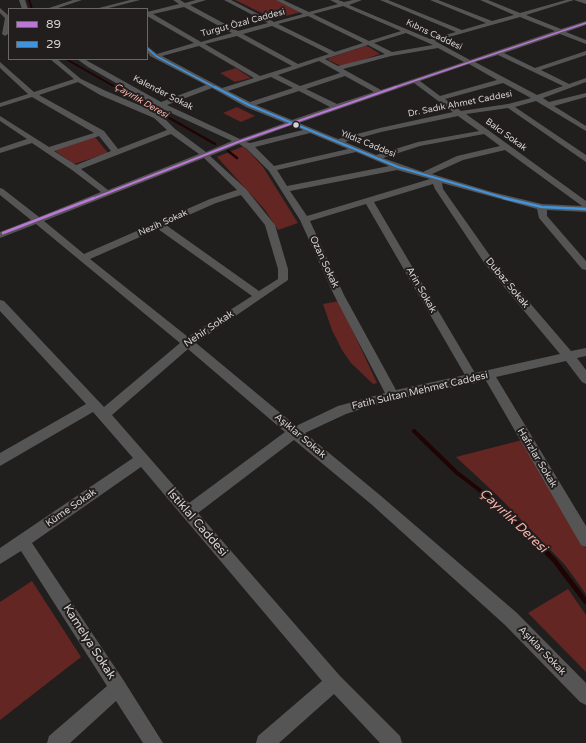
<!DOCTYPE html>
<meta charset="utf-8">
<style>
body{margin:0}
#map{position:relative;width:586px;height:743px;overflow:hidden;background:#211f1e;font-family:"Varela Round",sans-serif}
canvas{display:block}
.legend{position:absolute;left:8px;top:8px;width:140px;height:52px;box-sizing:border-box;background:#221e1d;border:1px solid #696665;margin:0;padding:5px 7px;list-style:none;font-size:12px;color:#d4d1d1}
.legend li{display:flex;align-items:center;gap:8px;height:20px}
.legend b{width:20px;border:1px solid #696665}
</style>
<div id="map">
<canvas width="586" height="743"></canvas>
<ul class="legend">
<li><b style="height:5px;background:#ba77d6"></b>89</li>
<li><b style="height:5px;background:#4094de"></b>29</li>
</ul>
</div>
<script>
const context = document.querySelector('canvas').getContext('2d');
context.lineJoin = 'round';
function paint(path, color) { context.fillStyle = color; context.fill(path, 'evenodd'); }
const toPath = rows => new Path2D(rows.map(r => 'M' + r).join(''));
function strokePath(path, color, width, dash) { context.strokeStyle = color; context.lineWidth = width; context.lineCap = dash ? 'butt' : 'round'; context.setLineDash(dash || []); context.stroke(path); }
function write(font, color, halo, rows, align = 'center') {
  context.font = font + ' "Varela Round",sans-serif'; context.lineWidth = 4; context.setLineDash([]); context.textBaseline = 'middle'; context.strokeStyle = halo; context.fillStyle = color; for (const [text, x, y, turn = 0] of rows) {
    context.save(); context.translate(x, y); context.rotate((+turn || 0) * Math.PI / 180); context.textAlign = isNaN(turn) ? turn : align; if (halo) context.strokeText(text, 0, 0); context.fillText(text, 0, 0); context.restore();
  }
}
paint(toPath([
 [235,0,276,0,301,12,274,19],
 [365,46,369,47,380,54,344,66,339,65,328,60,329,58],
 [236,68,251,78,235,82,220,73],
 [237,107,255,116,241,122,223,113],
 [95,137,108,153,74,164,54,150],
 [244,146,263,167,298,223,278,230,265,210,217,157],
 [339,301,377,383,373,384,351,363,342,350,332,330,323,304],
 [522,440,586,549,586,594,565,565,499,497,456,457],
 [32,581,81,657,0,720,0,602],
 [568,589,586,615,586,672,528,613]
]), '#642622');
strokePath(toPath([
 [29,0,32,9],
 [66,59,117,88]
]), '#200303', 2);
strokePath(toPath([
 [115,87,215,144],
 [228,151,237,158]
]), '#200303', 2.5);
strokePath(toPath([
 [414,431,456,472,499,505,511,517]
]), '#200303', 4);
strokePath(toPath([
 [510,516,554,560,586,602]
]), '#200303', 5);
paint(toPath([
 [19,0,25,0,28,9,22,9,19,0],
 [73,0,82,0,55,9,46,9,73,0],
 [130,0,140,0,105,9,95,9,130,0],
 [173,0,180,0,185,3,196,0,206,0,190,5,238,31,268,23,224,0,231,0,274,22,303,14,276,0,283,0,309,12,338,4,330,0,338,0,344,2,353,0,362,0,349,5,430,39,456,32,380,0,388,0,462,30,486,23,430,0,438,0,492,21,514,15,480,0,488,0,520,13,566,0,586,0,586,4,574,0,526,15,561,29,586,21,586,25,566,32,586,40,586,44,560,34,504,53,535,68,586,51,586,55,541,70,569,84,586,78,586,82,543,98,549,102,586,93,586,97,554,106,586,126,586,131,536,101,515,107,586,155,586,162,508,108,466,114,586,201,586,212,547,210,547,216,586,261,586,270,582,269,539,218,537,209,442,183,443,189,493,260,571,351,586,348,586,356,577,358,586,370,586,384,582,382,566,361,496,377,586,526,586,547,581,545,485,379,473,384,471,383,367,407,346,414,305,433,381,496,517,613,586,683,586,705,580,702,505,625,371,504,294,440,198,513,340,676,400,736,402,743,380,743,334,694,279,743,256,743,258,736,322,681,141,467,32,543,124,681,163,743,143,743,116,701,70,743,47,743,49,736,107,686,21,551,0,564,0,548,133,458,93,412,0,466,0,453,86,404,0,311,0,300,4,301,104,407,180,343,36,224,0,238,0,232,31,220,0,195,0,188,3,189,39,217,101,192,72,170,32,143,0,153,0,148,27,139,0,121,0,116,49,147,94,133,32,97,0,107,0,103,28,94,0,68,0,62,34,92,74,79,50,59,57,59,81,79,106,91,160,114,175,129,206,152,232,141,158,107,88,67,77,59,84,59,161,102,206,85,150,56,147,51,147,46,157,54,194,43,147,16,147,12,179,4,173,0],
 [343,6,401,31,369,41,313,14,343,6],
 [184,7,232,33,201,42,153,14,184,7],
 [308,16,363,43,335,52,278,24,308,16],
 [520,17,555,31,470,60,435,41,520,17],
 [272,26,289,34,329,54,298,64,243,34,272,26],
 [406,33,433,45,392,52,374,43,406,33],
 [237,36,292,66,260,76,205,44,237,36],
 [368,45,385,54,338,66,325,59,368,45],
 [199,46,254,78,222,88,162,56,199,46],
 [438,48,464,62,381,90,343,69,391,56,438,48],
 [498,55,563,86,537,95,475,62,498,55],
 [319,61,340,73,300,86,278,75,319,61],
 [469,64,497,80,440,96,420,81,469,64],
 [345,76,374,92,337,104,306,89,345,76],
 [271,77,293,88,250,102,228,91,271,77],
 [78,82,100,95,154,118,167,130,118,149,104,131,39,95,78,82],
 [414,83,453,112,380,128,338,139,299,123,414,83],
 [503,83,531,98,508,104,461,111,445,99,503,83],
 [212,88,246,107,285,123,240,139,167,105,212,88],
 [299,91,330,107,292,120,256,105,299,91],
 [458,116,479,131,418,142,376,155,345,142,381,132,458,116],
 [292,125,303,130,250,143,246,142,292,125],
 [310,133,348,149,274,166,255,147,310,133],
 [171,134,199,154,108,190,81,169,171,134],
 [484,134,500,146,457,156,423,172,383,158,420,146,484,134],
 [99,136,111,151,76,165,54,151,99,136],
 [239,144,246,148,269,171,300,220,334,295,385,393,338,406,296,426,196,343,288,280,288,269,275,225,246,189,210,156,239,144],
 [505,150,582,206,542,204,492,192,432,174,463,160,505,150],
 [356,152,389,166,287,186,277,170,356,152],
 [204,158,237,190,210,199,84,254,44,221,204,158],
 [397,170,430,179,307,216,290,191,397,170],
 [433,184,435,189,485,264,560,354,475,373,374,202,433,184],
 [241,195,265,225,278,269,278,279,259,291,166,225,216,203,241,195],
 [366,204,465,375,396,390,344,295,310,221,366,204],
 [158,229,252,296,188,337,90,259,158,229],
 [188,349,285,432,189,503,112,415,188,349],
 [0,8,9,16,8,34,5,36,2,34,5,18,0,13,0,8]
]), '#565555');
strokePath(toPath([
 [393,88,586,23]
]), '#ba77d6', 1.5);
strokePath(toPath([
 [92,199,238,142,396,87]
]), '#ba77d6', 2);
strokePath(toPath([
 [3,233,94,198]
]), '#ba77d6', 2.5);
strokePath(toPath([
 [147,48,156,56,216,88]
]), '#4094de', 1.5);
strokePath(toPath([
 [215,87,249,105,398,167,508,199]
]), '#4094de', 2);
strokePath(toPath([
 [504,198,542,207,586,209]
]), '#4094de', 2.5);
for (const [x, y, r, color] of [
 [296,125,3.5,"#d4d1d1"]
]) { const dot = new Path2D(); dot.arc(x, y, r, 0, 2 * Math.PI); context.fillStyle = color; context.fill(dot); strokePath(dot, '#221e1d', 1.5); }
write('9px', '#d4d1d1', '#221e1d', [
 ["Turgut Özal Caddesi",243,23,-15],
 ["Kıbrıs Caddesi",434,35,25],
 ["Kalender Sokak",163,93,27],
 ["Dr. Sadık Ahmet Caddesi",460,104,-11],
 ["Balcı Sokak",506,135,36],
 ["Yıldız Caddesi",368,144,22],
 ["Nezih Sokak",163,223,-24]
]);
write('italic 9px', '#f8b1a9', '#221e1d', [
 ["Çayırlık Deresi",141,101,30]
]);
write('10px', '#d4d1d1', '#221e1d', [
 ["Ozan Sokak",324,262,65],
 ["Dubaz Sokak",507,283,50],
 ["Arin Sokak",421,290,60],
 ["Nehir Sokak",209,329,-34],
 ["Fatih Sultan Mehmet Caddesi",420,391,-13],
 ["Aşıklar Sokak",300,436,40],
 ["Hafızlar Sokak",537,458,59],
 ["Küme Sokak",71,508,-35],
 ["Aşıklar Sokak",542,651,46]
]);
write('12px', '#d4d1d1', '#221e1d', [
 ["İstiklal Caddesi",197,523,49],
 ["Kamelya Sokak",89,642,57]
]);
write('italic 13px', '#f8b1a9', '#221e1d', [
 ["Çayırlık Deresi",513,521,43]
]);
</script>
